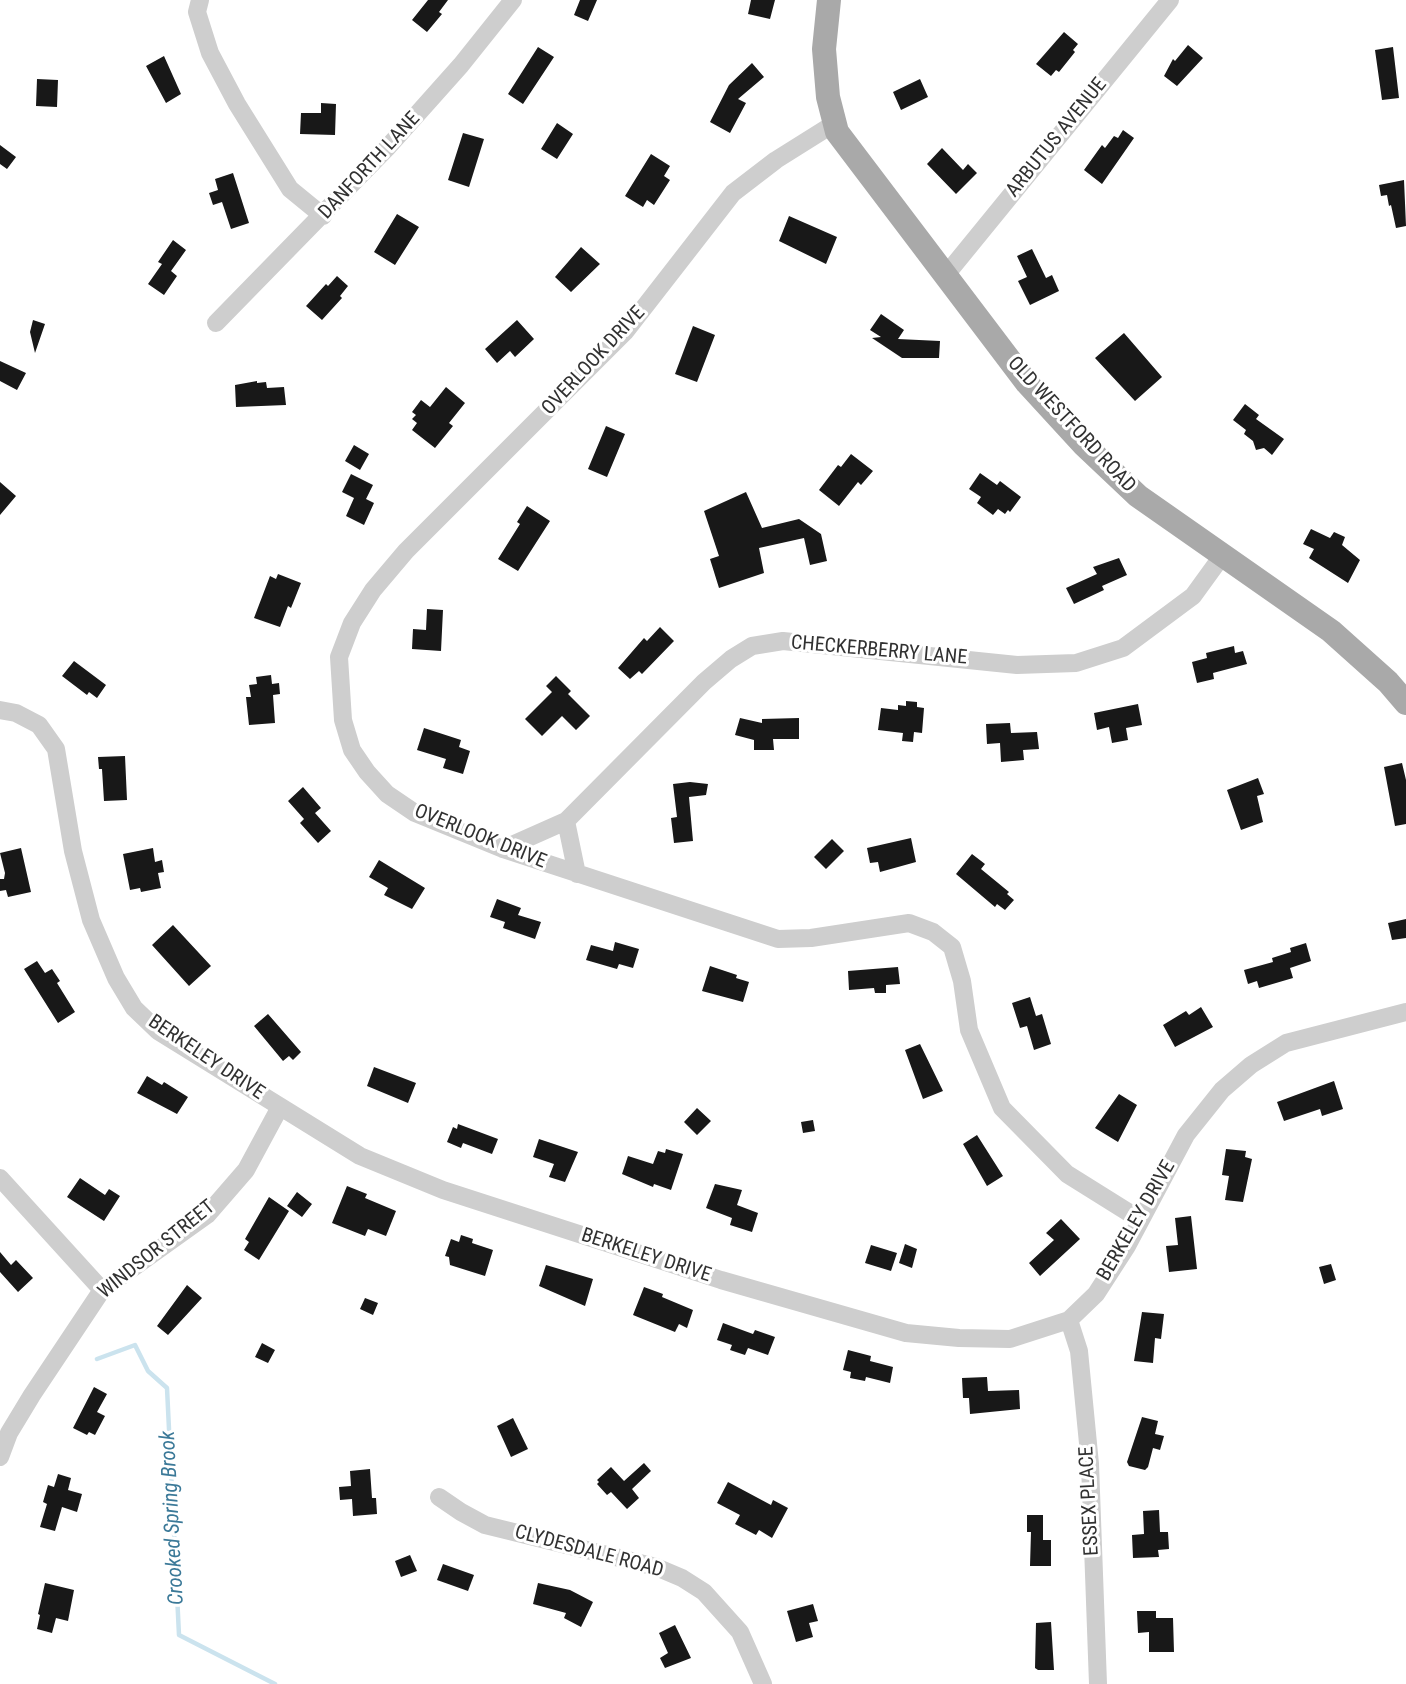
<!DOCTYPE html>
<style>
body{margin:0}
canvas{display:block;background:#fff}
</style>
<canvas width="1406" height="1684"></canvas>
<script>
const context = document.querySelector('canvas').getContext('2d');
context.lineJoin = 'round';
const toPath = rows => new Path2D(rows.map(r => 'M' + r).join(''));
function strokePath(path, color, width, dash) { context.strokeStyle = color; context.lineWidth = width; context.lineCap = dash ? 'butt' : 'round'; context.setLineDash(dash || []); context.stroke(path); }
function paint(path, color) { context.fillStyle = color; context.fill(path, 'evenodd'); }
function write(font, color, halo, rows, align = 'center') {
  context.font = font + ' "Roboto Condensed",sans-serif'; context.lineWidth = 6; context.setLineDash([]); context.textBaseline = 'middle'; context.strokeStyle = halo; context.fillStyle = color; for (const [text, x, y, turn = 0] of rows) {
    context.save(); context.translate(x, y); context.rotate((+turn || 0) * Math.PI / 180); context.textAlign = isNaN(turn) ? turn : align; if (halo) context.strokeText(text, 0, 0); context.fillText(text, 0, 0); context.restore();
  }
}
strokePath(toPath([
 [97,1359,135,1345,148,1371,167,1388,179,1635,275,1684]
]), '#cbe3ee', 4.5);
paint(toPath([
 [428,0,448,0,439,12,442,14,427,32,412,20],
 [580,0,597,0,588,21,574,15],
 [751,0,775,0,770,19,748,14],
 [1064,32,1078,44,1073,50,1075,52,1059,72,1056,70,1051,76,1036,64],
 [1188,45,1203,58,1177,86,1164,76,1173,59,1175,61],
 [538,47,554,57,523,104,508,94],
 [1393,47,1399,98,1382,100,1375,50],
 [164,56,181,94,166,103,146,66],
 [752,63,764,77,738,99,746,103,730,133,710,122,729,85],
 [37,79,58,80,57,107,36,106],
 [920,79,928,97,901,110,893,92],
 [321,103,336,104,335,135,300,134,301,113,321,113],
 [557,123,573,134,557,159,541,149],
 [1123,130,1134,138,1102,184,1084,170,1102,145,1105,148,1114,136,1118,138],
 [463,133,484,139,469,187,448,180],
 [0,145,16,157,7,169,0,164],
 [942,148,963,170,968,164,977,173,956,194,927,164],
 [651,154,670,166,664,176,670,180,654,205,647,200,643,207,625,196],
 [233,173,249,223,231,229,222,202,213,205,209,193,218,190,215,179],
 [1404,180,1406,226,1396,228,1391,205,1389,206,1387,195,1381,196,1379,185],
 [397,214,419,227,395,265,374,252],
 [789,216,837,237,826,264,779,241],
 [173,240,186,250,171,271,177,276,164,295,148,284,162,264,158,262],
 [581,247,600,264,571,292,555,277],
 [1032,249,1046,278,1052,275,1059,291,1030,305,1018,281,1027,277,1017,256],
 [337,276,348,286,340,296,342,298,322,320,306,306,326,284,328,286],
 [881,314,904,330,898,339,940,341,939,358,902,358,872,338,881,337,870,330],
 [33,320,45,324,35,353,30,332],
 [517,320,534,339,515,357,510,351,497,363,485,349],
 [693,326,715,335,697,382,675,374],
 [1124,333,1162,377,1135,401,1095,358],
 [0,361,26,373,17,390,0,381],
 [257,381,257,383,266,382,267,388,284,387,286,405,236,407,235,385],
 [446,387,465,403,449,423,453,426,435,448,412,430,417,423,412,419,416,415,412,412,421,400,430,407],
 [1245,404,1259,415,1256,419,1284,439,1272,455,1264,448,1256,450,1253,441,1244,434,1246,430,1233,420],
 [606,426,625,434,607,477,588,469],
 [354,445,369,454,360,470,345,461],
 [851,454,873,471,861,485,858,482,839,506,819,490,838,465,841,467],
 [980,473,997,485,1000,481,1021,497,1010,512,1008,510,1005,514,998,509,993,515,977,503,981,497,969,489],
 [351,474,373,485,366,499,374,503,364,525,346,516,354,498,342,492],
 [0,482,16,496,0,515],
 [746,492,762,528,799,519,821,534,827,561,810,565,804,538,759,548,764,573,719,588,710,559,719,556,704,511],
 [527,506,550,521,518,571,498,559,520,524,517,522],
 [1311,529,1330,538,1334,532,1345,537,1342,545,1360,560,1348,583,1309,558,1314,549,1303,544],
 [1119,558,1127,575,1102,586,1104,590,1074,604,1066,588,1097,574,1093,567],
 [278,574,301,583,291,608,288,606,280,627,254,618,270,576,276,579],
 [427,609,443,610,441,651,412,649,413,629,426,630],
 [660,627,674,641,642,674,639,671,630,679,618,668,644,638,647,641],
 [1234,646,1235,653,1243,651,1247,664,1213,673,1214,679,1197,683,1192,662,1207,658,1206,653],
 [74,661,106,685,97,698,89,692,87,695,62,676],
 [271,675,272,684,279,683,280,694,273,695,275,723,249,725,246,697,251,697,249,685,257,684,256,677],
 [556,676,571,691,568,694,590,716,576,730,562,716,542,736,525,719,552,692,546,686],
 [906,701,917,702,917,707,924,708,922,733,914,732,913,742,902,741,903,733,878,730,881,708,898,710,898,705,906,706],
 [1138,704,1142,725,1126,728,1128,740,1112,743,1109,727,1097,730,1094,713],
 [740,718,762,723,762,719,799,718,799,739,773,739,774,750,754,750,754,740,735,735],
 [1010,723,1011,733,1037,732,1039,749,1023,750,1024,760,1001,762,1000,743,987,744,986,724],
 [424,728,461,740,459,747,470,751,463,774,443,768,446,759,417,750],
 [125,756,127,800,104,801,102,769,99,769,98,757],
 [1402,763,1406,780,1406,824,1395,826,1384,767],
 [1258,778,1264,794,1257,796,1263,822,1241,830,1227,790],
 [690,782,708,784,706,795,689,797,693,841,674,843,671,818,677,817,673,784],
 [303,787,321,808,315,813,331,831,318,843,300,823,304,819,288,801],
 [911,838,916,862,880,872,878,862,870,863,867,848],
 [832,839,844,851,826,869,814,857],
 [21,848,31,892,8,897,6,890,0,891,0,879,4,879,5,873,0,853],
 [153,848,155,862,162,860,164,872,158,873,161,888,141,892,140,888,130,890,123,854],
 [972,854,985,864,981,869,1009,892,1007,894,1014,900,1005,910,997,904,995,907,956,874],
 [379,860,425,888,412,909,384,895,388,888,369,877],
 [497,899,521,908,518,915,541,922,535,939,503,928,505,922,490,917],
 [1406,919,1406,938,1392,940,1388,923],
 [173,925,211,966,189,986,152,945],
 [615,942,639,949,633,968,619,964,617,969,586,960,591,945,613,951],
 [1306,943,1311,961,1290,968,1293,978,1259,988,1257,981,1248,984,1244,970,1273,962,1272,958,1291,952,1290,948],
 [37,961,45,973,52,969,60,981,57,983,75,1012,58,1023,24,969],
 [710,966,737,975,736,978,749,982,743,1002,702,991],
 [898,967,900,984,886,985,886,993,875,993,874,988,849,990,848,971],
 [1030,997,1036,1016,1042,1014,1051,1044,1034,1050,1027,1026,1020,1028,1012,1003],
 [1201,1007,1213,1027,1175,1047,1163,1025,1186,1011,1189,1015],
 [268,1014,301,1052,293,1060,289,1056,283,1061,254,1026],
 [920,1044,943,1091,923,1099,905,1050],
 [374,1067,416,1083,408,1103,367,1086],
 [147,1076,162,1085,164,1082,188,1097,177,1114,137,1093],
 [1334,1081,1343,1109,1322,1116,1320,1109,1284,1121,1277,1102],
 [1119,1094,1137,1105,1118,1142,1095,1128],
 [697,1108,711,1121,697,1135,684,1122],
 [813,1120,815,1131,803,1133,801,1122],
 [458,1124,498,1139,492,1154,463,1143,461,1148,447,1142,453,1127,457,1129],
 [977,1135,1003,1176,987,1186,963,1144],
 [539,1139,578,1152,565,1182,549,1177,554,1164,533,1157],
 [666,1149,683,1154,671,1190,654,1184,653,1187,622,1174,628,1156,653,1164,658,1151,665,1153],
 [1226,1149,1246,1151,1245,1157,1252,1159,1243,1202,1225,1200,1229,1176,1222,1175],
 [80,1178,105,1195,109,1189,120,1196,104,1221,67,1197],
 [715,1184,742,1190,737,1205,758,1213,752,1232,730,1225,732,1218,706,1208],
 [347,1186,367,1194,365,1198,396,1211,386,1236,368,1229,365,1236,332,1223],
 [297,1192,312,1204,302,1217,287,1206],
 [269,1197,289,1211,259,1260,244,1250,249,1242,245,1239],
 [1191,1216,1197,1269,1169,1272,1166,1246,1178,1245,1175,1218],
 [1061,1219,1080,1239,1040,1276,1029,1263,1054,1240,1046,1233],
 [461,1235,473,1239,472,1243,493,1250,485,1276,450,1265,449,1257,445,1256,451,1239,459,1242],
 [905,1244,917,1249,912,1268,899,1263],
 [871,1245,897,1253,891,1271,865,1263],
 [0,1252,11,1265,16,1260,33,1278,18,1292,0,1272],
 [1331,1264,1336,1280,1324,1284,1319,1267],
 [546,1265,593,1279,585,1306,539,1286],
 [187,1285,202,1298,168,1335,157,1326],
 [644,1287,663,1294,662,1297,693,1310,687,1328,679,1324,675,1332,633,1315],
 [365,1298,378,1303,373,1315,360,1309],
 [1142,1312,1164,1314,1161,1339,1155,1338,1153,1363,1134,1361],
 [723,1323,753,1334,755,1330,775,1337,768,1355,748,1348,745,1355,730,1350,732,1345,717,1340],
 [262,1343,275,1350,268,1363,255,1357],
 [848,1350,871,1356,870,1361,893,1367,890,1383,866,1377,865,1381,850,1378,851,1372,843,1370],
 [987,1377,988,1391,1019,1390,1020,1409,970,1414,969,1398,963,1398,962,1378],
 [94,1387,107,1394,97,1412,105,1416,95,1435,89,1432,87,1435,73,1428],
 [1142,1417,1158,1421,1155,1434,1164,1436,1160,1450,1153,1448,1148,1467,1145,1470,1129,1466,1127,1462],
 [513,1418,528,1449,511,1457,497,1426],
 [644,1463,651,1471,632,1489,639,1498,627,1509,611,1492,607,1495,597,1484,599,1482,597,1480,611,1467,624,1481],
 [370,1469,372,1498,376,1498,377,1514,353,1516,352,1499,340,1500,339,1487,351,1486,350,1471],
 [58,1474,71,1478,68,1490,82,1494,77,1512,62,1507,55,1531,40,1527,47,1504,43,1502,48,1485,54,1487],
 [728,1482,771,1505,773,1500,788,1508,772,1538,759,1530,756,1535,735,1524,740,1515,717,1503],
 [1159,1510,1160,1532,1168,1532,1169,1549,1158,1550,1159,1557,1133,1558,1132,1535,1144,1534,1143,1511],
 [1027,1515,1043,1515,1043,1540,1051,1540,1051,1566,1030,1566,1031,1532,1027,1532],
 [410,1555,417,1571,401,1577,395,1561],
 [443,1564,474,1575,468,1591,437,1580],
 [45,1583,74,1590,68,1621,56,1618,52,1633,37,1629,40,1615,38,1614],
 [538,1583,570,1590,593,1602,581,1627,564,1618,566,1613,533,1604],
 [813,1604,818,1621,809,1623,813,1637,796,1642,787,1611],
 [1137,1611,1156,1611,1156,1618,1173,1618,1174,1652,1149,1652,1149,1632,1138,1633],
 [1051,1622,1054,1670,1038,1670,1035,1668,1036,1623],
 [675,1625,691,1658,665,1668,660,1658,668,1653,659,1633]
]), '#181818');
strokePath(toPath([
 [200,0,197,12,210,53,237,104,290,189,323,216],
 [835,123,776,160,733,193,625,332,406,551,373,590,352,623,339,657,343,720,352,750,367,772,387,794,415,813,503,849,778,939,811,938,909,923,933,932,952,947,962,981,969,1030,1002,1108,1067,1174,1139,1219],
 [945,276,1170,0],
 [216,323,387,148,461,65,513,0],
 [0,710,16,713,39,725,56,749,73,851,91,920,116,978,134,1008,158,1031,360,1156,443,1190,721,1280,906,1333,959,1338,1010,1339,1069,1320,1096,1294,1127,1246,1186,1135,1222,1090,1251,1065,1286,1043,1406,1012],
 [566,821,577,874],
 [503,849,566,821,704,682,731,659,752,646,783,641,1017,665,1076,663,1123,648,1193,596,1222,556],
 [0,1178,102,1290],
 [1069,1320,1079,1351,1090,1464,1098,1684],
 [0,1457,9,1433,32,1395,102,1290,207,1215,246,1170,280,1107],
 [439,1497,461,1512,485,1525,656,1567,682,1578,704,1592,740,1632,763,1684]
]), '#cecece', 18);
strokePath(toPath([
 [829,0,824,49,828,97,837,132,1027,383,1083,444,1138,496,1331,631,1388,682,1406,703]
]), '#a9a9a9', 24);
write('20px', '#313131', '#fff', [
 ["ARBUTUS AVENUE",1057,138,-51],
 ["DANFORTH LANE",370,166,-47],
 ["OVERLOOK DRIVE",594,361,-47],
 ["OLD WESTFORD ROAD",1071,425,47],
 ["CHECKERBERRY LANE",879,651,5],
 ["OVERLOOK DRIVE",480,837,22],
 ["BERKELEY DRIVE",206,1058,34],
 ["BERKELEY DRIVE",1137,1221,-60],
 ["WINDSOR STREET",157,1250,-39],
 ["BERKELEY DRIVE",646,1256,18],
 ["ESSEX PLACE",1090,1501,-93],
 ["CLYDESDALE ROAD",589,1552,15]
]);
write('italic 21px', '#3b7998', '#fff', [
 ["Crooked Spring Brook",173,1518,-93]
]);
</script>
